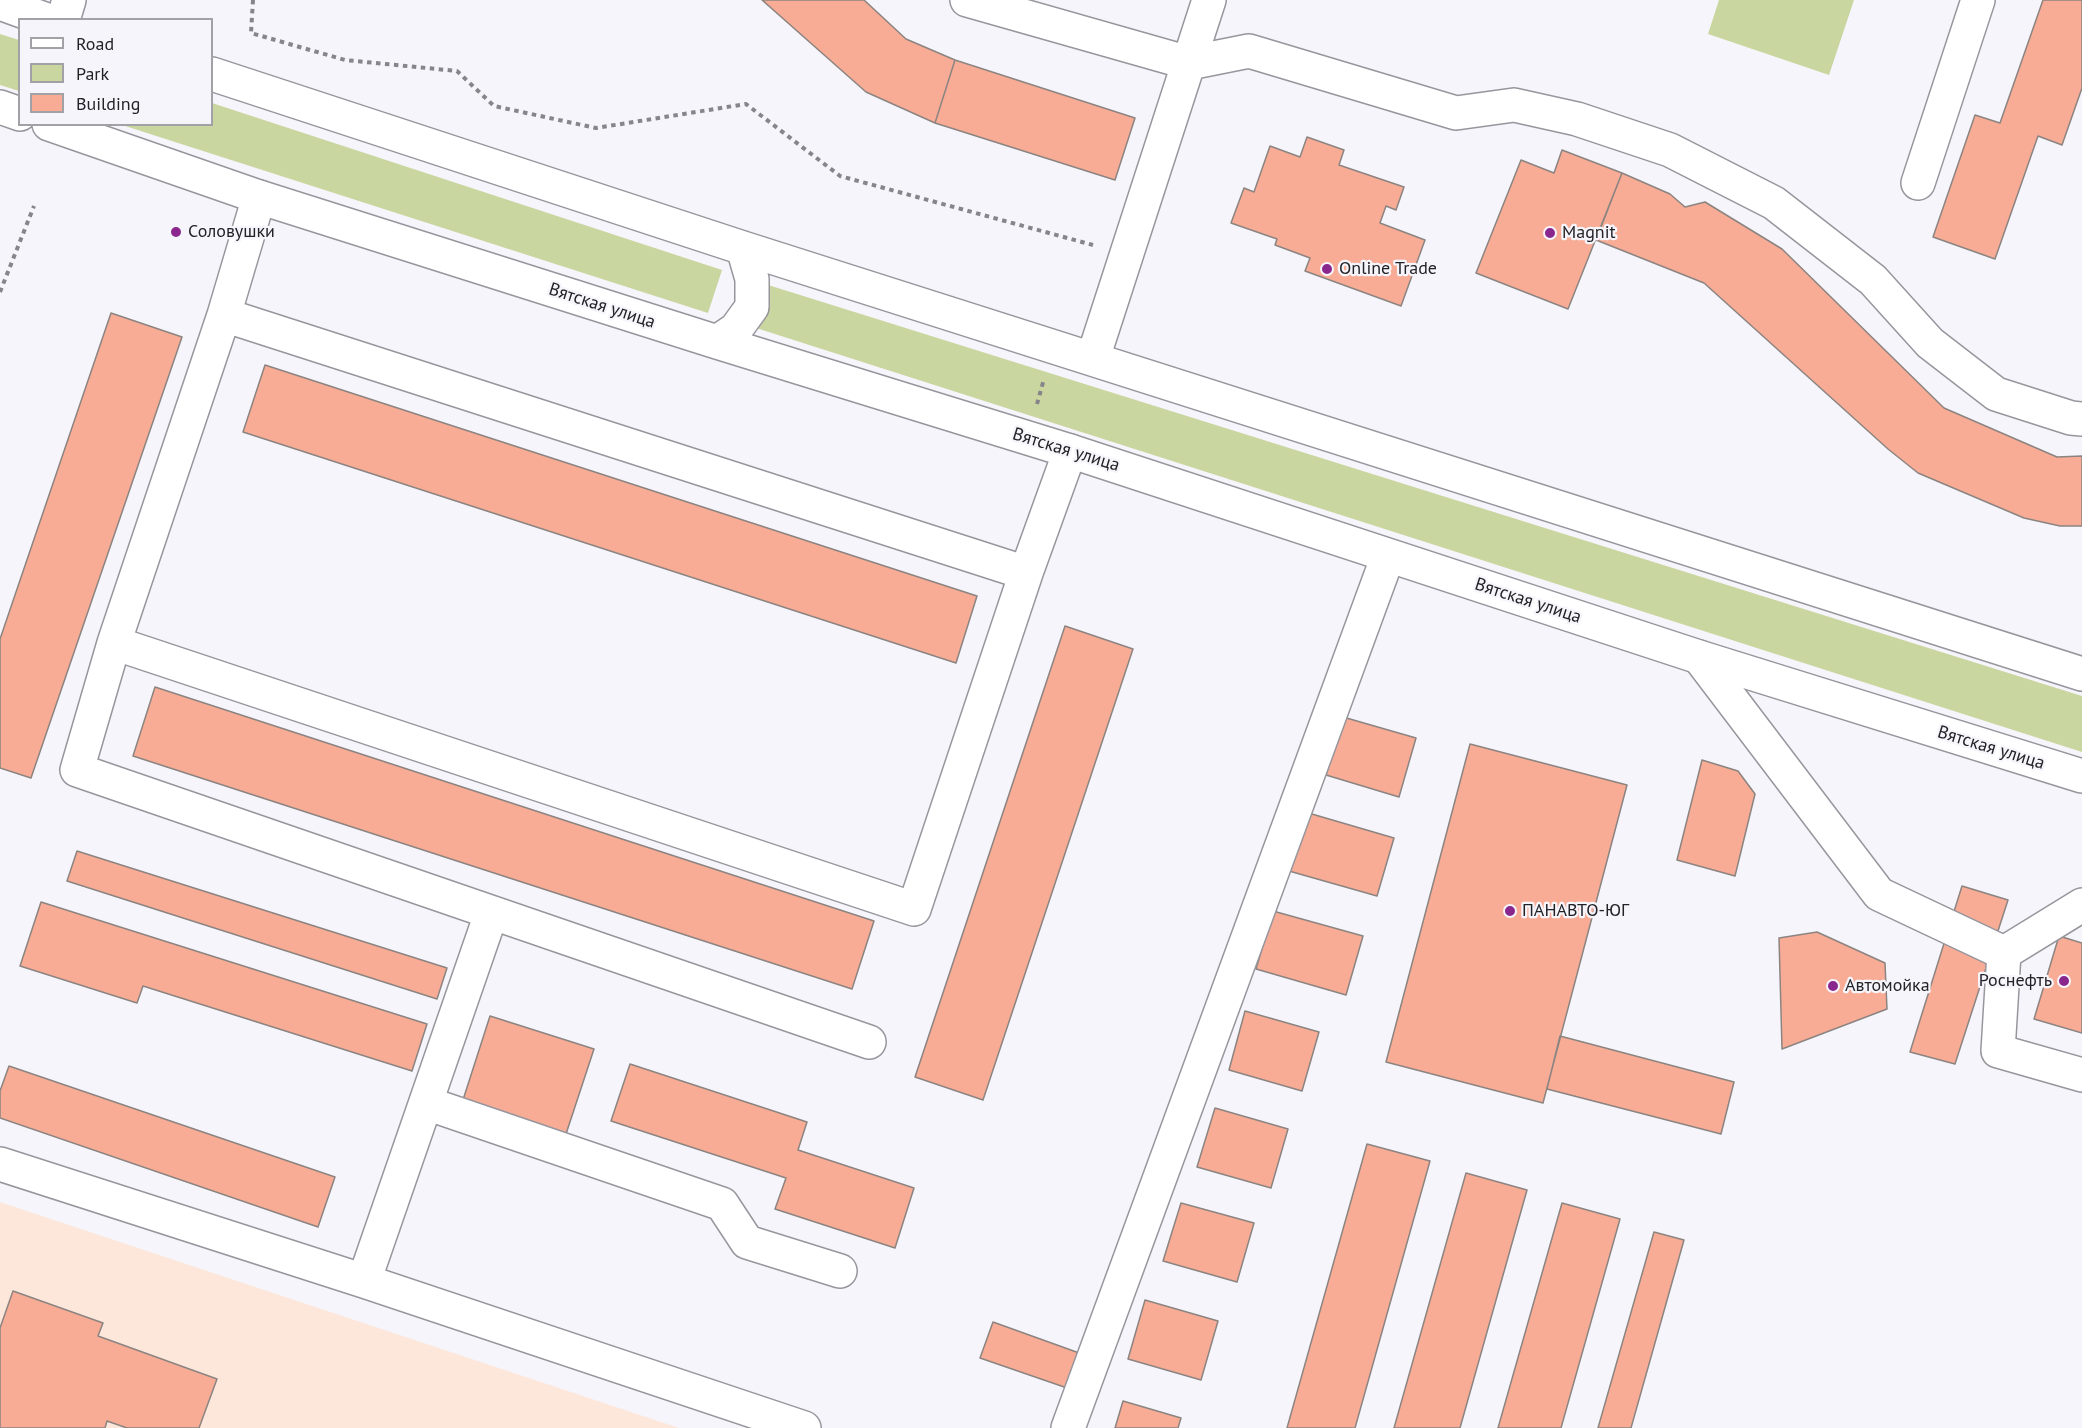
<!DOCTYPE html>
<meta charset="utf-8">
<style>
body{margin:0}
#map{position:relative;width:2082px;height:1428px;overflow:hidden;background:#f6f5fc;font-family:"PT Sans",sans-serif}
canvas{display:block}
.legend{position:absolute;left:18px;top:18px;width:195px;height:108px;box-sizing:border-box;background:#f6f5fc;border:2px solid #a2a1a6;margin:0;padding:8px 10px;list-style:none;font-size:18px;color:#232326}
.legend li{display:flex;align-items:center;gap:12px;height:30px}
.legend b{width:30px;border:2px solid #a2a1a6}
</style>
<div id="map">
<canvas width="2082" height="1428"></canvas>
<ul class="legend">
<li><b style="height:8px;background:#fff"></b>Road</li>
<li><b style="height:16px;background:#cad69f"></b>Park</li>
<li><b style="height:16px;background:#f8ac95"></b>Building</li>
</ul>
</div>
<script>
const context = document.querySelector('canvas').getContext('2d');
context.lineJoin = 'round';
function paint(path, color) { context.fillStyle = color; context.fill(path, 'evenodd'); }
const toPath = rows => new Path2D(rows.map(r => 'M' + r).join(''));
function strokePath(path, color, width, dash) { context.strokeStyle = color; context.lineWidth = width; context.lineCap = dash ? 'butt' : 'round'; context.setLineDash(dash || []); context.stroke(path); }
function write(font, color, halo, rows, align = 'center') {
  context.font = font + ' "PT Sans",sans-serif'; context.lineWidth = 4.5; context.setLineDash([]); context.textBaseline = 'middle'; context.strokeStyle = halo; context.fillStyle = color; for (const [text, x, y, turn = 0] of rows) {
    context.save(); context.translate(x, y); context.rotate((+turn || 0) * Math.PI / 180); context.textAlign = isNaN(turn) ? turn : align; if (halo) context.strokeText(text, 0, 0); context.fillText(text, 0, 0); context.restore();
  }
}
paint(toPath([
 [0,1202,679,1428,0,1428]
]), '#fde7da');
paint(toPath([
 [1719,0,1854,0,1829,75,1708,34],
 [0,34,19,40,19,91,0,85],
 [212,103,722,270,708,313,122,125,212,124],
 [765,284,2082,696,2082,752,753,327]
]), '#cad69f');
const building = toPath([
 [762,0,864,0,906,39,955,60,935,123,866,92,762,0],
 [2043,0,2082,0,2082,88,2062,145,2038,136,1995,259,1933,237,1975,115,2000,123,2043,0],
 [955,60,1135,118,1115,180,935,123,955,60],
 [1307,137,1344,150,1339,165,1404,187,1396,210,1386,206,1380,223,1425,240,1401,306,1305,271,1310,258,1275,245,1277,239,1231,223,1244,188,1254,192,1270,146,1300,157,1307,137],
 [1562,150,1622,173,1568,309,1476,273,1521,160,1554,173,1562,150],
 [1622,173,1670,194,1685,207,1705,202,1782,249,1944,408,2057,457,2082,456,2082,526,2060,526,2024,518,1918,473,1888,449,1704,283,1596,240,1622,173],
 [111,313,182,337,31,778,0,768,0,639,111,313],
 [265,365,977,596,956,663,243,432,265,365],
 [1065,626,1133,649,983,1100,915,1077,1065,626],
 [155,687,874,921,852,989,133,756,155,687],
 [1343,717,1416,738,1399,797,1326,775,1343,717],
 [1470,744,1627,785,1543,1103,1386,1062,1470,744],
 [1702,760,1738,771,1755,794,1735,876,1677,860,1702,760],
 [1305,812,1394,838,1377,896,1289,871,1305,812],
 [77,851,447,968,437,999,67,881,77,851],
 [1962,886,2008,900,1955,1064,1910,1052,1962,886],
 [41,902,427,1024,412,1071,143,986,137,1003,20,966,41,902],
 [1273,911,1363,936,1346,995,1256,969,1273,911],
 [1817,932,1885,963,1887,1009,1782,1049,1779,938,1817,932],
 [2059,936,2082,943,2082,1033,2034,1019,2059,936],
 [1245,1011,1319,1032,1302,1091,1229,1070,1245,1011],
 [490,1016,594,1049,565,1137,462,1103,490,1016],
 [1560,1036,1734,1082,1721,1134,1547,1089,1560,1036],
 [630,1064,807,1122,798,1150,914,1188,895,1248,775,1209,786,1178,611,1121,630,1064],
 [9,1066,335,1177,318,1227,0,1118,0,1091,9,1066],
 [1215,1108,1288,1129,1271,1188,1197,1167,1215,1108],
 [1367,1144,1430,1161,1355,1428,1287,1428,1367,1144],
 [1466,1173,1527,1190,1460,1428,1394,1428,1466,1173],
 [1181,1203,1254,1223,1237,1282,1163,1261,1181,1203],
 [1562,1203,1620,1219,1561,1428,1498,1428,1562,1203],
 [1654,1232,1684,1240,1631,1428,1598,1428,1654,1232],
 [13,1291,103,1323,98,1336,217,1379,199,1428,127,1428,107,1421,105,1428,0,1428,0,1328,13,1291],
 [1145,1300,1218,1321,1201,1380,1128,1359,1145,1300],
 [993,1322,1082,1354,1070,1389,980,1358,993,1322],
 [1123,1401,1181,1418,1178,1428,1115,1428,1123,1401]
]);
paint(building, '#f8ac95');
strokePath(building, '#8b8481', 1.5);
const minor = toPath([
 [967,0,1189,63,1249,51,1456,113,1514,105,1577,119,1670,150,1774,203,1873,280,1930,343,1996,394,2071,418,2082,419],
 [63,20,69,0],
 [1918,183,1978,0],
 [259,197,224,315,114,643,914,909,1026,573,1070,451],
 [224,315,1026,573],
 [1093,358,1209,0],
 [114,643,77,770,869,1042],
 [1699,657,1879,894,2004,953,2082,905],
 [2004,953,1998,1051,2082,1075],
 [426,1103,722,1204,747,1242,840,1271],
 [0,1164,364,1281,804,1428],
 [364,1281,491,914],
 [1068,1428,1388,556]
]);
const major = toPath([
 [0,3,47,20],
 [212,74,743,248,2082,674],
 [0,107,20,114],
 [49,124,259,197,717,342,1070,451,1699,657,2082,776],
 [717,342,736,329,752,307,752,279,743,248]
]);
strokePath(minor, '#97969d', 36);
strokePath(major, '#97969d', 36);
strokePath(toPath([
 [253,0,251,33,345,60,457,71,494,106,596,128,746,104,840,176,1093,245],
 [0,292,34,206],
 [1037,404,1044,379]
]), '#85858a', 4, [4.5, 4.5]);
strokePath(minor, '#fff', 33);
strokePath(major, '#fff', 33);
for (const [x, y, r, color] of [
 [176,232,6,"#89278f"],
 [1550,233,6,"#89278f"],
 [1327,269,6,"#89278f"],
 [1510,911,6,"#89278f"],
 [2064,981,6,"#89278f"],
 [1833,986,6,"#89278f"]
]) { const dot = new Path2D(); dot.arc(x, y, r, 0, 2 * Math.PI); context.fillStyle = color; context.fill(dot); strokePath(dot, '#f6f5fc', 2); }
write('18px', '#232326', '#f6f5fc', [
 ["Соловушки",188,232],
 ["Magnit",1562,233],
 ["Online Trade",1339,269],
 ["ПАНАВТО-ЮГ",1522,911],
 ["Роснефть",2052,981,"right"],
 ["Автомойка",1845,986]
], 'left');
write('18px', '#232326', '#f6f5fc', [
 ["Вятская улица",602,306,18],
 ["Вятская улица",1066,450,17],
 ["Вятская улица",1528,601,18],
 ["Вятская улица",1991,748,17]
]);
</script>
